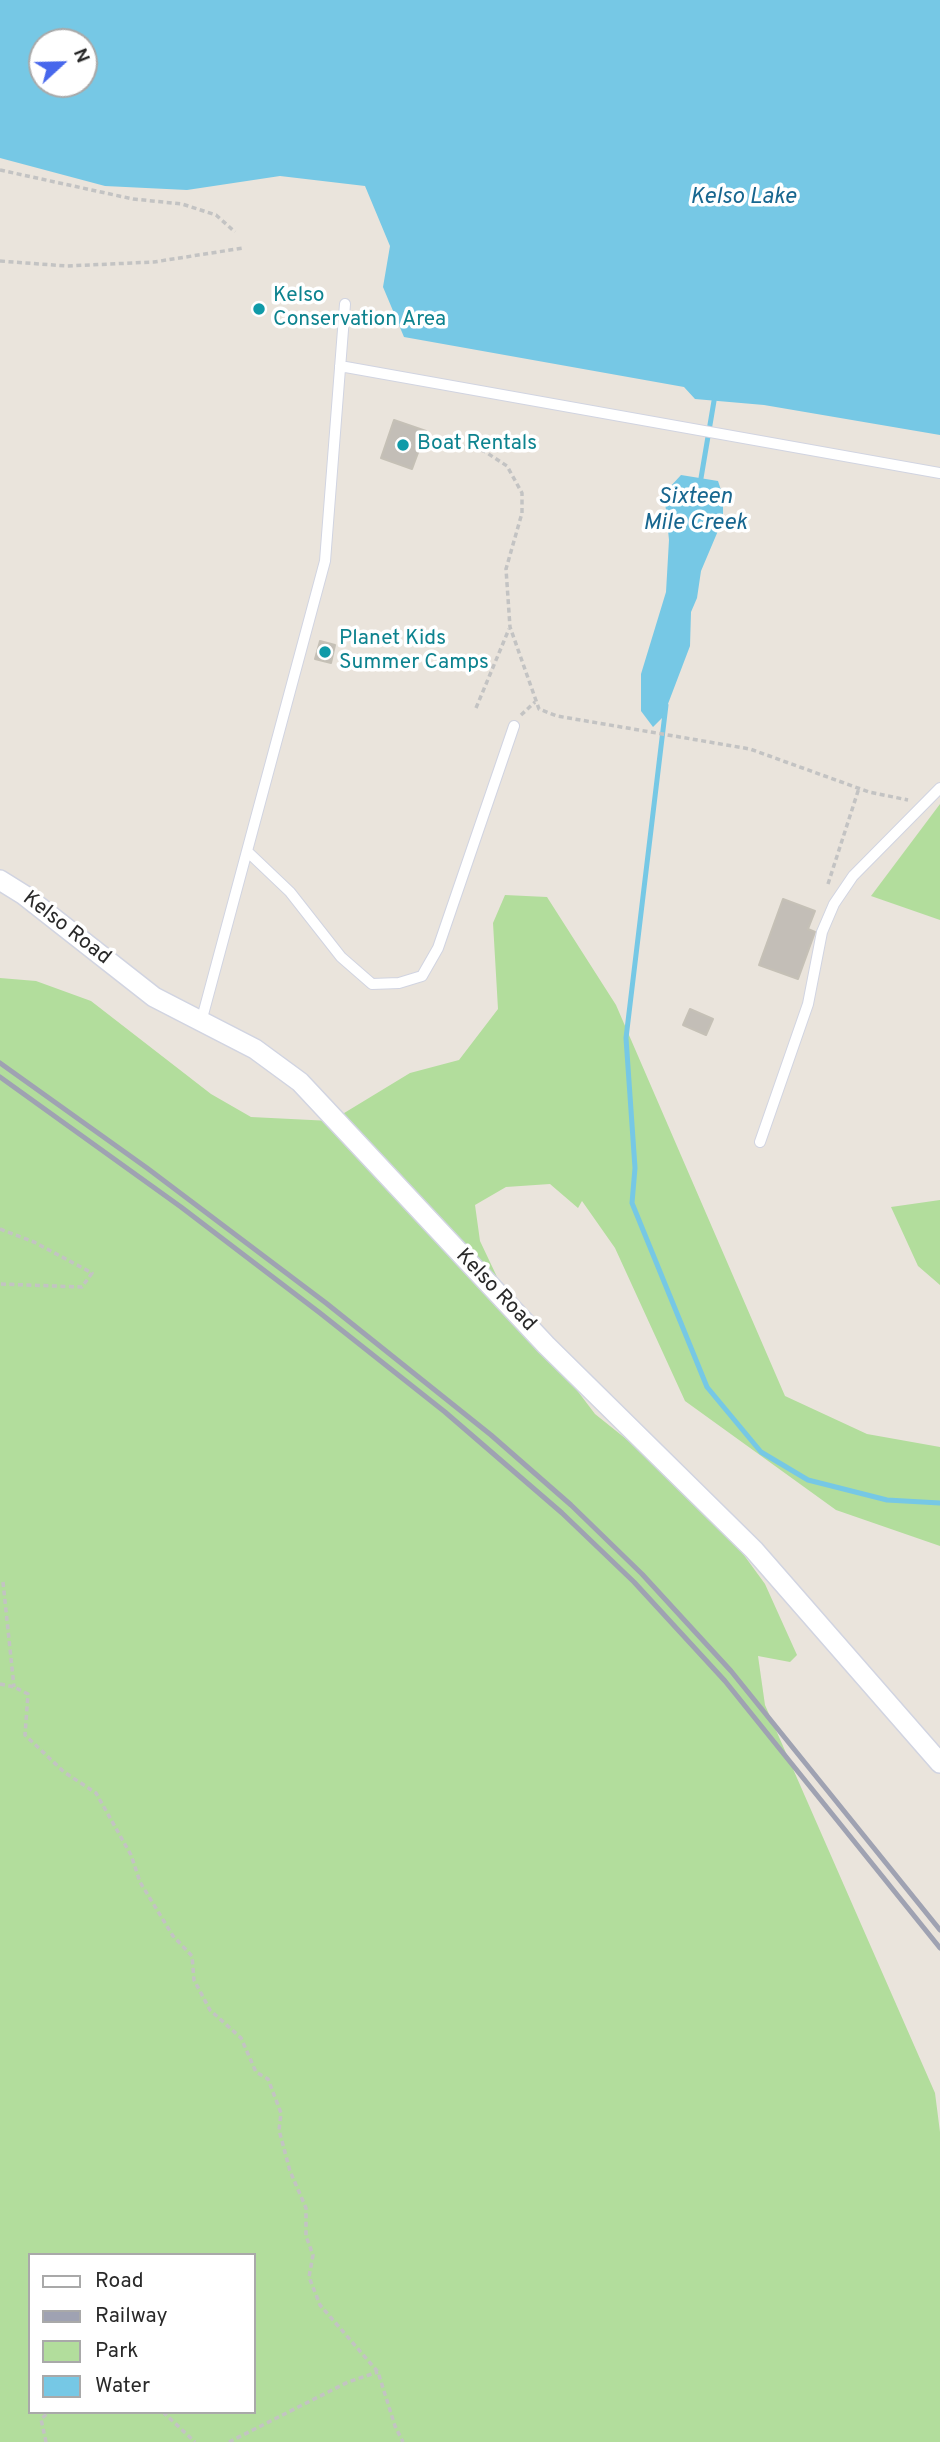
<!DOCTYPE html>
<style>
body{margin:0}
#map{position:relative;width:940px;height:2442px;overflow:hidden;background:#eae4dc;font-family:Overpass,sans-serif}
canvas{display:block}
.legend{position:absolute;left:28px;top:2253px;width:228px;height:161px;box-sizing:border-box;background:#fff;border:2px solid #a9a9a9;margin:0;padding:9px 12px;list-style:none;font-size:21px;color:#292929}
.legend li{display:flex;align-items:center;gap:14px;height:35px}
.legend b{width:35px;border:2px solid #a9a9a9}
.north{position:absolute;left:28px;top:28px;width:70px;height:70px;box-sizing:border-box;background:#fff;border:2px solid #a9a9a9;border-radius:50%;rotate:68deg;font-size:19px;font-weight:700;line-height:28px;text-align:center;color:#292929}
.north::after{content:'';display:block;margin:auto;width:24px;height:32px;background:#4767ec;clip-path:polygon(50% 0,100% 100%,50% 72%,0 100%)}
</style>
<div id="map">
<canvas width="940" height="2442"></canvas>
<ul class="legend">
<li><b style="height:9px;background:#fff"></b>Road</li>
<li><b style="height:9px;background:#9fa2b2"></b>Railway</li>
<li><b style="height:19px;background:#b2dd9c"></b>Park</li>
<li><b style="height:19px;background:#76c8e5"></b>Water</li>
</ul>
<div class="north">N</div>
</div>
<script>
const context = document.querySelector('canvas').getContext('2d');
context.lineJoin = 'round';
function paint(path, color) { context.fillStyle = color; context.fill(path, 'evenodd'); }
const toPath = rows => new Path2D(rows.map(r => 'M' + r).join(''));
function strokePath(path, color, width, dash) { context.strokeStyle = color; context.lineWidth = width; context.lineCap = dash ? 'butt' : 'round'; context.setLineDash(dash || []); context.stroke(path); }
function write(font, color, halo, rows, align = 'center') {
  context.font = font + ' Overpass,sans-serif'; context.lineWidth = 7; context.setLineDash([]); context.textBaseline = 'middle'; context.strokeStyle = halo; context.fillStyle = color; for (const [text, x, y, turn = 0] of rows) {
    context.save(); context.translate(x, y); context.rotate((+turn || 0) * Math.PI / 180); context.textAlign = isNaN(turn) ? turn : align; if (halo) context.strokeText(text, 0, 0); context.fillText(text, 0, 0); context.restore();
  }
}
paint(toPath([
 [940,804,940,920,871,896],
 [505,895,547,897,616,1005,785,1396,867,1434,940,1447,940,1546,836,1510,685,1401,615,1248,582,1201,578,1208,550,1184,506,1187,475,1205,480,1241,507,1298,595,1414,706,1503,765,1584,797,1655,790,1662,758,1656,765,1705,935,2093,940,2132,940,2442,0,2442,0,978,36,981,91,1001,211,1094,251,1117,331,1121,410,1073,459,1060,498,1009,493,923],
 [30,2255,254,2255,254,2412,30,2412],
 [940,1200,940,1285,918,1266,891,1207]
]), '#b2dd9c');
paint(toPath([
 [0,0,940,0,940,435,764,405,695,399,684,387,404,337,383,287,390,246,365,186,280,176,187,190,105,186,0,158],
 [42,42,84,42,84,84,42,84],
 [681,475,718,481,723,496,723,519,701,571,697,598,691,612,690,646,663,717,653,727,641,711,641,674,666,592,669,540,665,501,669,488]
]), '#76c8e5');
strokePath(toPath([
 [700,484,714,401],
 [666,705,626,1038,635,1168,632,1203,707,1387,761,1452,808,1480,887,1500,940,1503]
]), '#76c8e5', 5);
const building = toPath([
 [394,420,426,431,412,469,381,458,394,420],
 [320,641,335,645,331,663,315,659,320,641],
 [783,899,815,911,808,929,815,932,798,979,759,965,783,899],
 [690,1009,713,1019,706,1035,683,1025,690,1009]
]);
paint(building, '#c3beb7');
strokePath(building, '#c5c0b6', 2);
const lane = toPath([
 [340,366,940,473],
 [249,853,290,892,341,957,372,984,399,983,422,976,438,948,514,726],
 [201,1022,325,561,345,304],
 [760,1142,808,1004,822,932,834,904,853,876,940,788]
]);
const street = toPath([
 [0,880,24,895,154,997,255,1049,300,1082,546,1345,754,1550,940,1763]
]);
strokePath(lane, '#d1d4e1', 12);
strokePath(street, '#d1d4e1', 22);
strokePath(toPath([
 [0,170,133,199,182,204,216,215,235,232],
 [0,261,67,266,154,262,243,248],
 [465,444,484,451,507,466,522,493,522,513,506,569,510,627,539,709,557,716,750,749,869,792,908,800],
 [476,708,509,629],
 [521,715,535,702],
 [828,884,859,788],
 [0,1229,34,1242,92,1273,82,1287,0,1284],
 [3,1582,14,1687],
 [0,1684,14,1687,28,1694,25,1735,64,1772,96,1793,131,1855,140,1882,173,1936,192,1956,194,1980,210,2010,241,2038,256,2072,268,2079,281,2113,279,2130,290,2171,306,2208,306,2236,313,2255,309,2277,320,2305,378,2372,395,2426,403,2442],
 [163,2412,195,2442],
 [46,2442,41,2419,49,2412],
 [229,2442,348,2382,378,2372]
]), '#c3c3c3', 3.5, [5, 3.5]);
strokePath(lane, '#fff', 10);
strokePath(street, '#fff', 19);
strokePath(toPath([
 [0,1063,147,1168,326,1303,491,1435,571,1505,642,1574,731,1671,940,1930],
 [0,1077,181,1207,320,1313,445,1412,562,1513,634,1582,725,1681,940,1948]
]), '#9fa2b2', 5);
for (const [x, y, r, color] of [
 [259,309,7,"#0f9aa8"],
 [403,445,7,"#0f9aa8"],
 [325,652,7,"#0f9aa8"]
]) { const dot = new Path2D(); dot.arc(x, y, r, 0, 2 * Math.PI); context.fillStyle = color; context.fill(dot); strokePath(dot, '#fff', 2.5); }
write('21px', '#0d838f', '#fff', [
 ["Kelso",273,297],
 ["Conservation Area",273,321],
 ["Boat Rentals",417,445],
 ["Planet Kids",339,640],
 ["Summer Camps",339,664]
], 'left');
write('21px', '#292929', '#fff', [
 ["Kelso Road",66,929,38],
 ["Kelso Road",495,1291,46]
]);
write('italic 23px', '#17668f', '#fff', [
 ["Kelso Lake",743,198],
 ["Sixteen",695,498],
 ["Mile Creek",695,524]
]);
</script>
